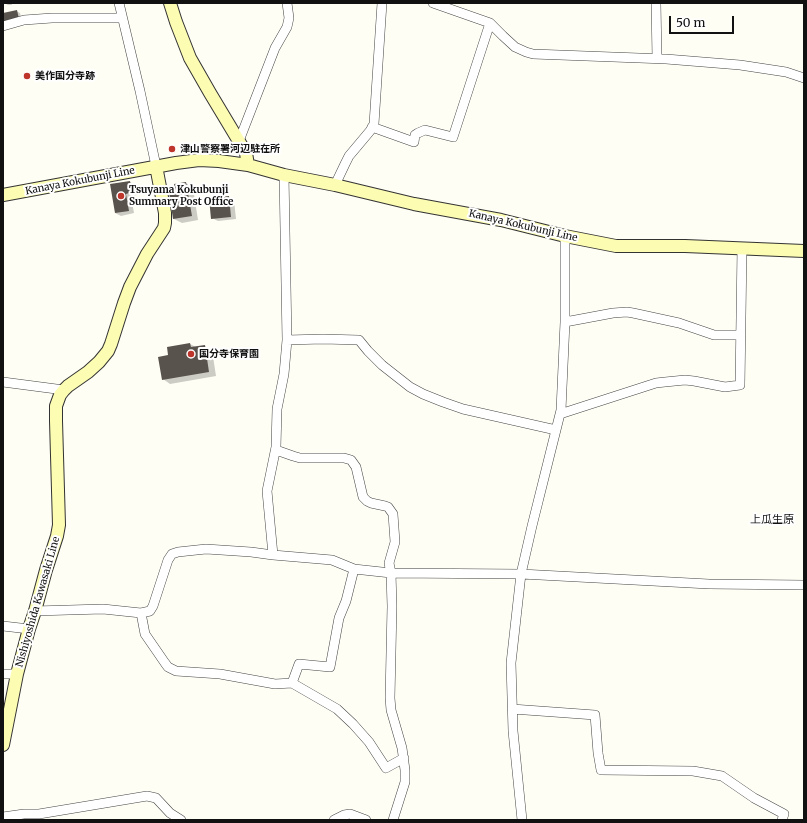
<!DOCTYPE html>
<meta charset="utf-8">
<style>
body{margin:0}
#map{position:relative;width:807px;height:823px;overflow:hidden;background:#fffef5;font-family:Merriweather,serif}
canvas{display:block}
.frame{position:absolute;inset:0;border:4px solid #111;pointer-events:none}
.scale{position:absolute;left:669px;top:16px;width:65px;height:18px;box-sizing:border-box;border:2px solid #111;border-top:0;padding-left:5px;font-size:12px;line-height:14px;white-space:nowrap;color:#111;-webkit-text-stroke:3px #fff;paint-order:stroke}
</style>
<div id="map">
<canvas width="807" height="823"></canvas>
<div class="frame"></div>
<div class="scale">50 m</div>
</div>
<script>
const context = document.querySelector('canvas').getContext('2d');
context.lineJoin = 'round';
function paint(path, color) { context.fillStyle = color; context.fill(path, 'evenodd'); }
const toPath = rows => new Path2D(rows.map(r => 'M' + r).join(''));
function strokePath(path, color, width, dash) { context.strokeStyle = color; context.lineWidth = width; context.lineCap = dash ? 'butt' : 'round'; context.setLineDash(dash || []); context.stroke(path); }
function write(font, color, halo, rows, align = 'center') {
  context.font = font + ' Merriweather,"Noto Sans JP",serif'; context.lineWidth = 4; context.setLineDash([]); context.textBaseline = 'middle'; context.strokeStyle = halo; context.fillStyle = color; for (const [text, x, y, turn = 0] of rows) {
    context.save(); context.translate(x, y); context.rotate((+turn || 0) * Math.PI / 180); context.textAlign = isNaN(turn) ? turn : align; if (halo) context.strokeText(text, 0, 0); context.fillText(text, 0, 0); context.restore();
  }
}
paint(toPath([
 [4,3,11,3,12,5,8,5],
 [16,11,20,13,22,21,3,14],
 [130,182,135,185,137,195,131,196,134,213,121,216,115,213],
 [186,183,193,188,198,220,182,223,174,219,177,192],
 [229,197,234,200,236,219,218,221,212,218],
 [190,344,196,347,204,346,212,350,216,376,170,384,163,379,169,356]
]), '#0003');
paint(toPath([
 [17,10,19,19,3,23,3,13],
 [130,181,132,192,126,194,129,211,115,213,110,184],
 [186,182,192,216,173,219,169,192,176,191,174,184],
 [229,196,231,217,211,219,209,198],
 [190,343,191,347,205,345,209,372,162,380,158,357,168,355,167,347]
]), '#59534d');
const street = toPath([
 [119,3,140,91,156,166],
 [433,3,490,23,503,36,515,47,526,52,533,54,666,59,740,65,786,72,804,78],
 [656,3,657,58],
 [3,26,24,20,52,18,122,18],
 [372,127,414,142,415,135,418,133,425,130,453,137,490,23],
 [239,141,275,48,287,27,289,18,287,3],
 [335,185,345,164,349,156,370,131,374,124,382,3],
 [565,322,613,313,627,312,633,313,679,323,714,335,741,335],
 [287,340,323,339,359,340,368,351,382,365,410,387,423,394,443,402,463,409,556,430],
 [3,382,64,390],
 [560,414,656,383,665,382,685,380,694,381,725,387,740,385,742,248],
 [276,450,293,456,300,458,344,458,351,460,356,467,363,497,367,501,371,503,385,506,388,507,393,514,395,542,389,563,391,573,392,606,390,698,391,710,402,748,405,770,405,782,393,820],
 [273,555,267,491,276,447,277,409,284,374,287,340,284,175],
 [35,611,103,609,141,613,150,611,153,606,168,560,172,554,178,552,206,549,251,552,273,555,332,560,354,569,391,573,521,574,709,584,804,585],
 [141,613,145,634,165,663,168,667,176,671,220,674,275,684,292,683,337,709,353,724,369,742,386,768,404,758],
 [3,626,29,629],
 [3,674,17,674],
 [292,683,299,664,330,667,339,618,346,601,354,569],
 [512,709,595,715,598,753,601,770,693,771,722,776,754,798,784,814,782,820],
 [3,817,24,814,39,814,147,796,156,798,170,813,181,820],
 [334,820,344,815,350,814,366,820],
 [522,820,513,731,511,663,521,574,532,526,561,410,565,322,565,236]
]);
const secondary = toPath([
 [170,3,176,22,190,58,210,93,246,153,248,165],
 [3,195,176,163,199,160,219,161,248,165,284,175,335,185,414,204,501,220,565,236,616,246,685,246,804,251],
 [3,745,17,674,29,629,35,611,46,570,57,536,59,525,56,421,56,406,60,395,64,390,68,386,88,372,99,362,108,351,111,344,124,303,130,287,147,254,164,228,165,223,165,213,156,166]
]);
strokePath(street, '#444', 10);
strokePath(secondary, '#333', 14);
strokePath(street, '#fff', 9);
strokePath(secondary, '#fcfcb3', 12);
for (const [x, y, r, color] of [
 [27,76,4,"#be352c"],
 [172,149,4,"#be352c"],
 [121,196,4,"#be352c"],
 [191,354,4,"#be352c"]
]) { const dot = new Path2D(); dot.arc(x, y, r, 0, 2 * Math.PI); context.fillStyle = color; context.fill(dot); strokePath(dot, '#fff', 1.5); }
write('bold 10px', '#111', '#fff', [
 ["美作国分寺跡",35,76],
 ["津山警察署河辺駐在所",180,149],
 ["Tsuyama Kokubunji",129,190],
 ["Summary Post Office",129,202],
 ["国分寺保育園",199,354]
], 'left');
write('10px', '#111', '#fff', [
 ["Kanaya Kokubunji Line",80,181,-11],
 ["Kanaya Kokubunji Line",523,226,13],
 ["Nishiyoshida Kawasaki Line",38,602,-74]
]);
write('11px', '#111', '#fff', [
 ["上瓜生原",772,520]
]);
</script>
